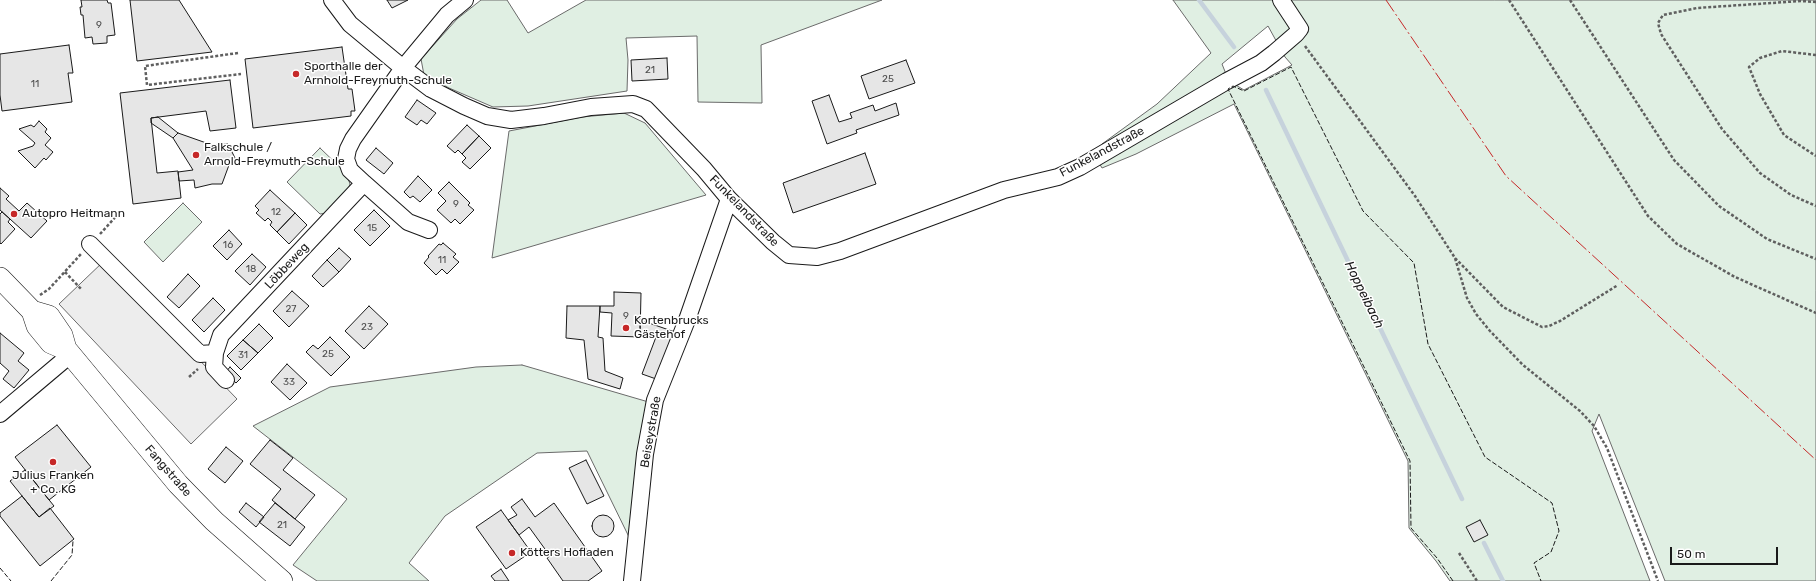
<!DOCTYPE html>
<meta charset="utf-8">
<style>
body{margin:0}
#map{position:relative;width:1816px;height:581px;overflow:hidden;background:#fff;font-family:Rubik,sans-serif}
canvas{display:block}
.scale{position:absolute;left:1670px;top:547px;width:108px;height:18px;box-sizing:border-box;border:2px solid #1a1a1a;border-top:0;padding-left:5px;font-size:12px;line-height:14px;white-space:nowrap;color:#1a1a1a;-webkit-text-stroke:3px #fff;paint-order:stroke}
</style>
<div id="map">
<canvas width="1816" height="581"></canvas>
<div class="scale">50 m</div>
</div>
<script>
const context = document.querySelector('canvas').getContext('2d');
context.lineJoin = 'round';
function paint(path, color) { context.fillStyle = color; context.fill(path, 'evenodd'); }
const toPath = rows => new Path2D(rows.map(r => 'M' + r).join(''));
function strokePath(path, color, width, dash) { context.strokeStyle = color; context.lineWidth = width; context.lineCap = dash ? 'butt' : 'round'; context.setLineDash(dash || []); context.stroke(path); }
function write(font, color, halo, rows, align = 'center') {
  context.font = font + ' Rubik,sans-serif'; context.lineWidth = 3; context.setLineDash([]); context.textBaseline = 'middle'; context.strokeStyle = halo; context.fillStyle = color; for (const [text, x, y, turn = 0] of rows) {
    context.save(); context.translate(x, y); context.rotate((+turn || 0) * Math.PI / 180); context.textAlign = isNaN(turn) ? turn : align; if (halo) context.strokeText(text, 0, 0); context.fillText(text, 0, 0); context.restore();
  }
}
const green = toPath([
 [481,0,507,0,528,33,586,0,882,0,761,45,762,103,698,102,697,36,626,38,628,60,627,91,528,106,493,107,449,88,424,75,421,59,457,19,481,0],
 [1173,0,1816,0,1816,581,1665,581,1599,414,1592,431,1650,581,1450,581,1436,561,1409,528,1408,461,1234,104,1136,154,1102,168,1098,161,1234,84,1244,90,1292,65,1285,57,1268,26,1222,64,1226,74,1112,142,1102,144,1157,104,1211,53,1173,0],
 [624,113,645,123,706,195,492,258,509,131,582,117,624,113],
 [320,148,346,173,350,184,348,191,327,213,320,214,287,182,320,148],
 [183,203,202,222,163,262,144,242,183,203],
 [522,365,652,403,629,537,587,451,537,453,445,516,409,563,429,581,317,581,293,565,347,499,253,426,330,387,476,367,522,365]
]);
paint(green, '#e0efe3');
strokePath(green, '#6a6a6a', 1);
const parking = toPath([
 [104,261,237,399,191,444,59,304,104,261]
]);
paint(parking, '#ededed');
strokePath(parking, '#6a6a6a', 1);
strokePath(toPath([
 [1199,0,1234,47],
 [1266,90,1462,499],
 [1484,543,1503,581]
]), '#c6d2dc', 4.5);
const building = toPath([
 [81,0,107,0,108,3,111,3,115,35,107,36,107,43,93,44,92,37,85,38,83,15,81,15,80,7,82,7,81,0],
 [130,0,179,0,212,52,137,61,130,0],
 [387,0,408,0,392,8,387,0],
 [69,45,73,73,68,73,72,102,2,111,0,95,0,54,69,45],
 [342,47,348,89,352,89,355,111,351,111,351,116,253,128,245,59,342,47],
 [667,58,668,79,632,81,631,60,667,58],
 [906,60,915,83,869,99,861,76,906,60],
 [230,80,236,128,210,131,206,111,151,118,157,173,178,171,181,198,133,204,120,93,230,80],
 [829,95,839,122,852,118,850,113,873,105,875,111,896,103,899,115,856,130,857,133,827,144,812,101,829,95],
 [417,100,436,113,427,124,421,120,417,125,405,117,417,100],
 [158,117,178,133,173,138,151,123,151,118,158,117],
 [39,121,47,129,45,132,51,138,45,145,53,152,46,160,44,158,35,168,18,151,33,146,35,143,19,129,31,125,34,127,39,121],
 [467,125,479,136,462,154,458,150,455,153,447,146,467,125],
 [178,133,212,145,228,144,235,158,229,165,222,184,212,184,195,188,194,180,179,181,178,172,193,170,173,138,178,133],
 [479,136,491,148,470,169,462,162,466,158,462,154,479,136],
 [376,148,393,163,384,174,366,160,376,148],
 [865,153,876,184,793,213,783,183,865,153],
 [418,176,432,190,420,202,413,196,410,198,404,192,418,176],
 [449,182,470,203,468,205,474,210,460,224,455,219,451,223,437,210,446,201,438,193,449,182],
 [0,188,9,196,6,199,19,211,27,203,47,221,31,238,0,210,0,188],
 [270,190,295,213,277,232,270,225,272,222,268,218,265,221,256,213,259,210,255,206,270,190],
 [374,210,390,226,370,246,354,230,374,210],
 [2,212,10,219,8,222,15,229,1,244,0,243,0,214,2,212],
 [295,213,307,225,289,244,277,232,295,213],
 [229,230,242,244,227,260,213,246,229,230],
 [443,243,456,254,453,257,459,262,447,274,442,269,436,275,424,263,429,257,428,256,439,244,441,245,443,243],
 [339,248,351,259,339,272,327,260,339,248],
 [252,254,266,267,250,285,235,271,252,254],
 [327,260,339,272,323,287,312,276,327,260],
 [188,274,200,286,179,308,167,297,188,274],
 [292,291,309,306,289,327,273,311,292,291],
 [614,292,641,293,640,337,611,336,612,313,600,312,600,306,614,306,614,292],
 [213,298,225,310,204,332,192,320,213,298],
 [369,306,388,324,364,349,345,331,369,306],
 [567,306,600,306,598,337,603,338,605,371,623,378,620,389,588,379,584,340,566,338,567,306],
 [640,320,675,332,659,380,642,374,656,337,640,337,640,320],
 [259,324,273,338,258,353,243,340,259,324],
 [0,333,24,353,18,361,29,370,14,388,3,379,9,371,0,363,0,333],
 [330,337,350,357,331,376,306,352,313,345,318,349,330,337],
 [243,340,258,353,241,370,227,356,243,340],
 [287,364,307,383,290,400,271,382,287,364],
 [230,367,241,378,236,383,225,373,230,367],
 [57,425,91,467,49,500,15,457,57,425],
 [270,440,293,458,283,470,315,495,295,519,272,500,281,489,250,464,270,440],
 [226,447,243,461,225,483,208,469,226,447],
 [586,460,604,496,587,504,569,468,586,460],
 [25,470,54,506,39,517,10,481,25,470],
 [22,496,39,517,50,508,74,539,40,566,0,516,0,513,22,496],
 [522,499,535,517,554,503,602,571,588,581,563,581,547,558,550,556,529,527,519,535,508,520,517,515,511,507,522,499],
 [246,503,264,517,256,527,239,512,246,503],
 [275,503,305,527,290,546,259,522,275,503],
 [501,510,531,552,506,569,476,527,501,510],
 '592 526a11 11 0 1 1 22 0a11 11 0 1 1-22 0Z',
 [1480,520,1488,535,1474,542,1466,527,1480,520],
 [501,569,509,581,495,581,491,576,501,569]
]);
paint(building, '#e6e6e6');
strokePath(building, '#1a1a1a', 1);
const minor = toPath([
 [332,0,350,24,403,68,431,89,464,106,487,116,511,120,544,116,591,107,633,104,646,109,704,169,729,199,773,242,789,255,817,257,840,251,1004,190,1058,177,1080,167,1227,81,1261,63,1274,53,1296,34,1300,29,1281,0],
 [364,183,408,222,429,230],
 [90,244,200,354,215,353,221,335,364,183,350,170,346,159,348,149,353,139,403,68,447,15,465,0],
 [215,353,214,367,226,380],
 [0,414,70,355],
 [632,581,645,454,655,400,687,320,729,199]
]);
const major = toPath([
 [0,278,32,311,37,326,51,343,65,349],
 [32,311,49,316,62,335,66,349,178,484,214,521,282,581]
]);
strokePath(minor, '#1a1a1a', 18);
strokePath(major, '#1a1a1a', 22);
strokePath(toPath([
 [1509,0,1648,216,1677,244,1735,277,1816,313],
 [1570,0,1674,160,1719,206,1767,239,1816,259],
 [1816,2,1801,1,1697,8,1663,15,1658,23,1661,34,1722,129,1760,173,1791,195,1816,206],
 [1305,46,1415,196,1455,258,1467,298,1476,314,1490,331,1523,365,1580,411,1594,426,1607,448,1658,581],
 [238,53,145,66,147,85,241,74],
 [1816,55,1782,51,1760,58,1749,67,1760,94,1784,135,1816,156],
 [100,234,121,211],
 [1455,258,1503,307,1542,327,1549,326,1560,321,1618,285],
 [65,272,82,290],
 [40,295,49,289,81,254],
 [189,377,198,369],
 [1459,553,1477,581]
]), '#5f5f5f', 2.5, [3, 2]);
strokePath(minor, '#fff', 16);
strokePath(major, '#fff', 21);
strokePath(toPath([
 [0,568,11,581],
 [51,581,72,555,73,541],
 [1453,581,1437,558,1411,528,1410,461,1228,89,1233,86,1244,91,1291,67,1363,211,1414,263,1428,344,1485,457,1552,503,1559,531,1551,552,1534,563,1541,581]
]), '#1a1a1a', 1, [5, 2]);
strokePath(toPath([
 [1386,0,1506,176,1816,460]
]), '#c62828', 1, [14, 3, 2, 3]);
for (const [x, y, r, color] of [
 [296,74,4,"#c62828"],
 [196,155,4,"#c62828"],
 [14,214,4,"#c62828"],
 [626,328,4,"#c62828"],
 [53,462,4,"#c62828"],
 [512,553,4,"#c62828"]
]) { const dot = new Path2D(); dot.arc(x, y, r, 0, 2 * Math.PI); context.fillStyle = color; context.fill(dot); strokePath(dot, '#fff', 1.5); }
write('10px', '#4d4d4d', null, [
 ["9",99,25],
 ["21",650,70],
 ["25",888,79],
 ["11",35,84],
 ["9",456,204],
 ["12",276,212],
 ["15",372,228],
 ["16",228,245],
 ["11",442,260],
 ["18",251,269],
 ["27",291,309],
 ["9",626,316],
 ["23",367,327],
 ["25",328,354],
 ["31",243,355],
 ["33",289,382],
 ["21",282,525]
]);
write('12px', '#1a1a1a', '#fff', [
 ["Sporthalle der",304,67],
 ["Arnhold-Freymuth-Schule",304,81],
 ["Falkschule /",204,148],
 ["Arnold-Freymuth-Schule",204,162],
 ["Autopro Heitmann",22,214],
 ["Kortenbrucks",634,321],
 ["Gästehof",634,335],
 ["Julius Franken",53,476,"center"],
 ["+ Co. KG",53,490,"center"],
 ["Kötters Hofladen",520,553]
], 'left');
write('12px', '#1a1a1a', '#fff', [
 ["Funkelandstraße",1102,152,-28],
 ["Funkelandstraße",744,211,46],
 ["Löbbeweg",287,266,-47],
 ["Beiseystraße",651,432,-80],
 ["Fangstraße",168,471,49]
]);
write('italic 13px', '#1a1a1a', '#fff', [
 ["Hoppeibach",1364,295,64]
]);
</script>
